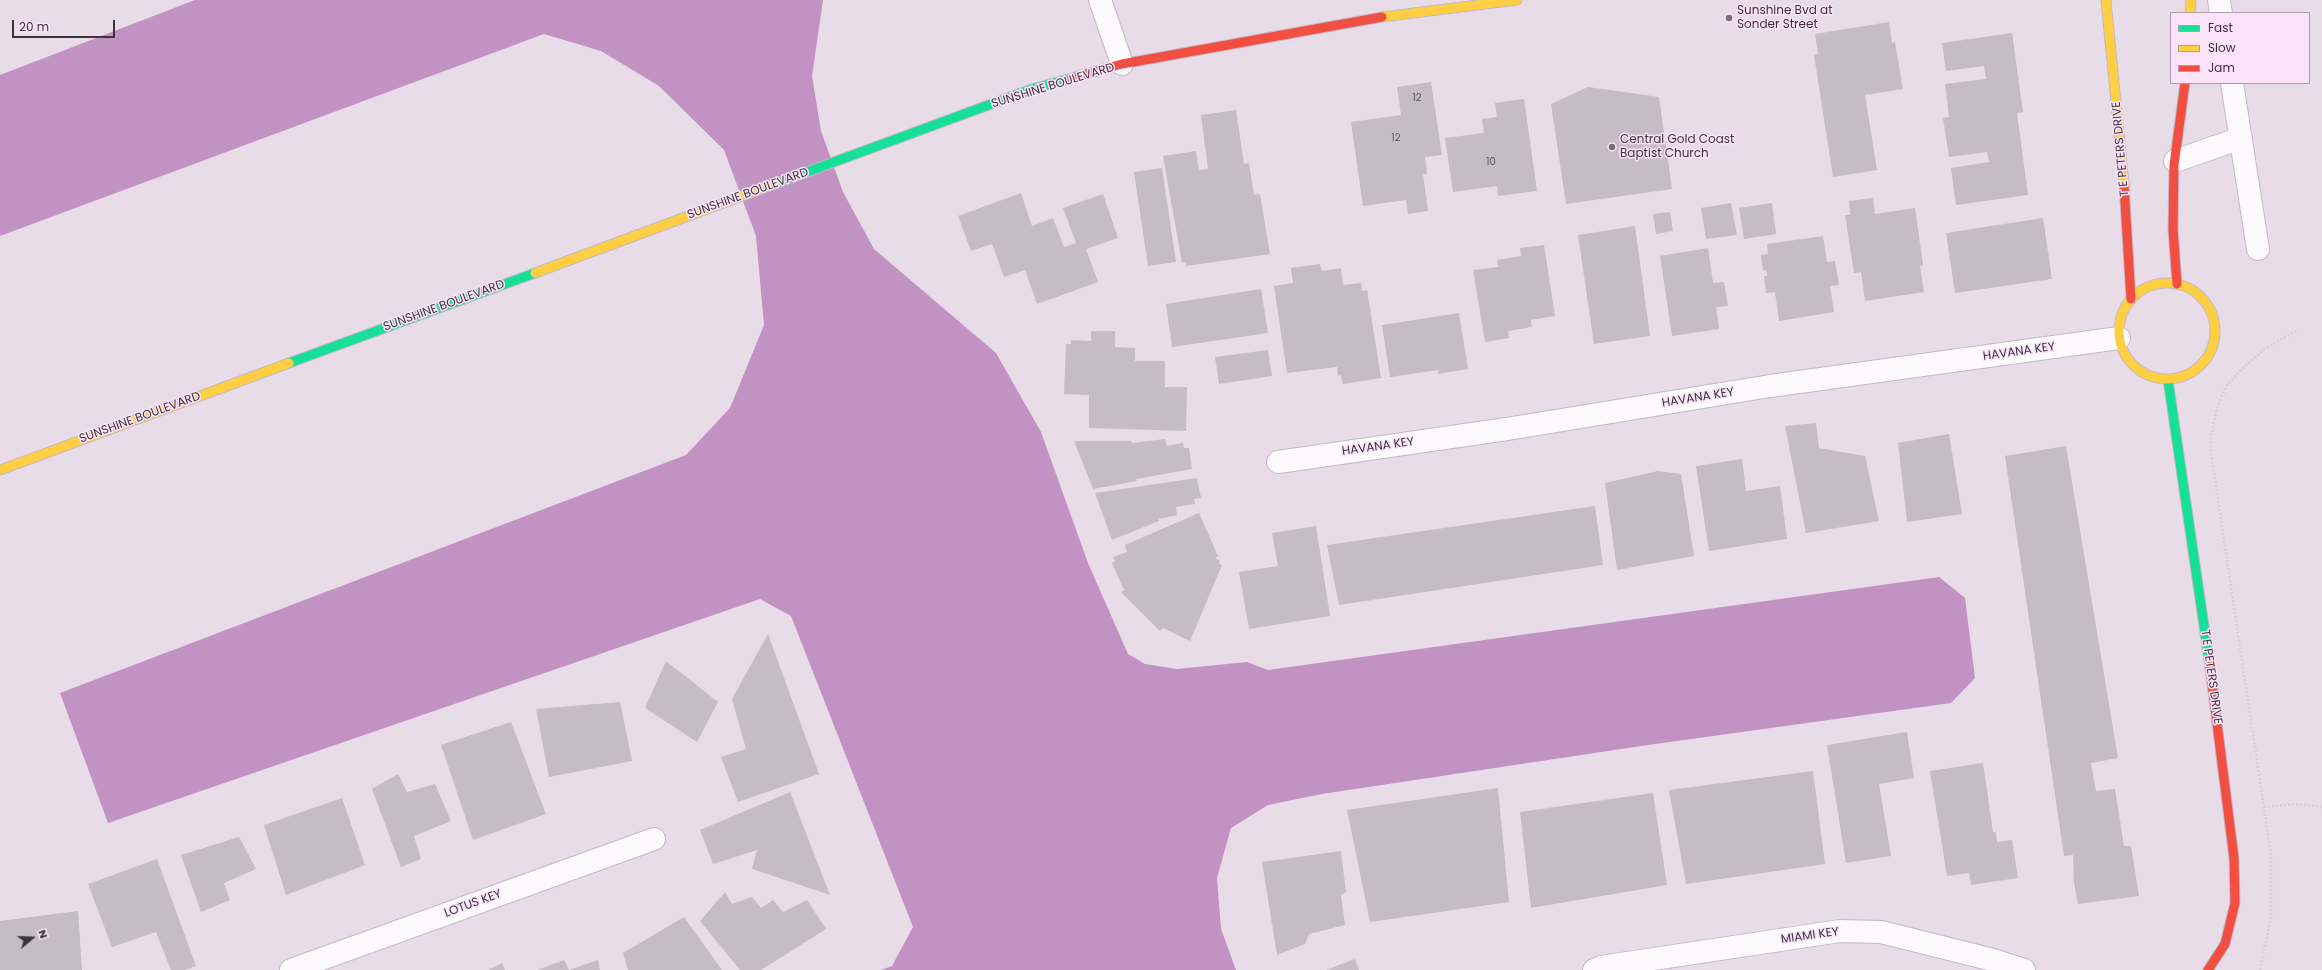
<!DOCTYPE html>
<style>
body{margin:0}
#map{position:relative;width:2322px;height:970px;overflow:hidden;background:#e8dce8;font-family:Poppins,sans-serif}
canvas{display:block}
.legend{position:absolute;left:2170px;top:12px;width:140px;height:72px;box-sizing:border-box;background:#fbe3fa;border:1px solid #ae9cae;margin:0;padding:5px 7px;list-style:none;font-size:12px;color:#3b323b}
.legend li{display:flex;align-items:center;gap:8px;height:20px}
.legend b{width:20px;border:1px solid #ae9cae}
.north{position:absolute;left:12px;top:918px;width:40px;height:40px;-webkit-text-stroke:3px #fbe3fa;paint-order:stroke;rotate:71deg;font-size:11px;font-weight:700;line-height:16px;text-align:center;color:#3b323b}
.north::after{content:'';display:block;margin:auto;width:14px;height:18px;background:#3b323b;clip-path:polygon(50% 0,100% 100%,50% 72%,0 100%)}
.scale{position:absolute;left:12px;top:20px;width:103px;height:18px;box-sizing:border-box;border:2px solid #3b323b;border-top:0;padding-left:5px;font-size:12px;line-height:14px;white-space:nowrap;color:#3b323b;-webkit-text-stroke:3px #fbe3fa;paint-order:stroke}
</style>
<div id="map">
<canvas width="2322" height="970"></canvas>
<ul class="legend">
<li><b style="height:5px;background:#16e098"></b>Fast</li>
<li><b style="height:5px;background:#ffcf43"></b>Slow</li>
<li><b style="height:5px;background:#f24e42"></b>Jam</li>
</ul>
<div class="north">N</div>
<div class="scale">20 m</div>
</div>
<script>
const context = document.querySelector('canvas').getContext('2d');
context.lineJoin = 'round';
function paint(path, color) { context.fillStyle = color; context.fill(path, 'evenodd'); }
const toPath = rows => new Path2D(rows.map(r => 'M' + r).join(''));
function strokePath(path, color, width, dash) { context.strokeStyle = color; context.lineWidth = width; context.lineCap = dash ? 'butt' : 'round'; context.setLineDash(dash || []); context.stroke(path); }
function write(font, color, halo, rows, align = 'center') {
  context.font = font + ' Poppins,sans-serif'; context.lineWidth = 3; context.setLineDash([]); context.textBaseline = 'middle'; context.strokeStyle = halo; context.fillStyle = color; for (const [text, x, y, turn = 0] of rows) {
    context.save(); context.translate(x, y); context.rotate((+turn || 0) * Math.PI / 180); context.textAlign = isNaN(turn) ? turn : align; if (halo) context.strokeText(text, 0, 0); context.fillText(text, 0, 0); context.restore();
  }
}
paint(toPath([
 [195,0,823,0,812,76,821,131,843,192,874,249,996,353,1041,432,1088,563,1128,654,1145,664,1177,669,1247,662,1268,670,1939,577,1965,598,1975,678,1951,703,1641,746,1322,794,1268,805,1231,828,1217,878,1221,929,1236,970,881,970,892,966,913,927,791,616,760,599,108,823,60,693,686,455,730,408,764,325,756,236,724,150,659,86,601,51,544,34,0,236,0,75]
]), '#c292c2');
paint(toPath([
 [1889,22,1892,43,1895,42,1903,89,1865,95,1877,170,1833,177,1814,55,1818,54,1815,34],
 [2012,33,2023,112,2017,113,2028,195,1956,205,1951,168,1989,162,1987,152,1949,157,1943,118,1949,117,1945,84,1986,79,1984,66,1946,71,1942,43],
 [1431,82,1442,155,1425,157,1427,174,1423,174,1428,211,1408,214,1406,200,1363,206,1351,122,1401,115,1397,87],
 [1588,87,1659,97,1672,189,1566,204,1551,104],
 [1524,99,1537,191,1498,196,1497,186,1453,192,1445,138,1484,133,1482,119,1497,117,1495,103],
 [1236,110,1244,164,1249,163,1254,195,1260,194,1270,254,1186,266,1186,262,1182,263,1163,156,1196,151,1199,170,1208,169,1201,115],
 [1162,168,1176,262,1148,266,1134,172],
 [1021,193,1032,226,1053,218,1064,247,1076,243,1063,208,1103,194,1118,238,1086,249,1098,282,1037,304,1025,270,1004,277,992,244,971,251,958,216],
 [1873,198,1875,214,1915,208,1923,265,1920,266,1924,292,1865,301,1861,272,1854,273,1845,215,1850,215,1849,201],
 [1731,203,1737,235,1706,239,1701,208],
 [1772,203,1776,234,1744,239,1739,208],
 [1670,212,1673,231,1656,234,1653,214],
 [2043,218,2052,279,1955,293,1946,233],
 [1635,226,1650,336,1594,344,1578,235],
 [1823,236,1827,262,1835,261,1839,285,1830,286,1834,312,1779,321,1775,292,1766,293,1764,276,1767,276,1766,270,1763,270,1761,255,1768,254,1767,244],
 [1544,245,1555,316,1531,320,1532,327,1508,331,1509,338,1485,342,1473,270,1498,267,1497,260,1521,256,1520,248],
 [1708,248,1713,283,1724,282,1728,306,1716,307,1719,329,1672,336,1660,256],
 [1320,264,1322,271,1341,268,1343,285,1361,283,1362,291,1367,290,1381,378,1343,384,1341,375,1338,376,1337,367,1287,373,1274,286,1293,283,1291,268],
 [1261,289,1268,333,1172,347,1166,304],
 [1459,313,1468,369,1438,374,1438,370,1390,377,1382,325],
 [1091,331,1115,331,1115,347,1135,348,1135,361,1165,361,1165,387,1187,387,1186,431,1089,428,1089,395,1064,394,1066,344,1071,344,1071,340,1091,341],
 [1268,350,1272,376,1219,384,1215,357],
 [1816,423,1819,448,1865,456,1879,521,1806,533,1785,426],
 [1949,434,1962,514,1907,522,1898,443],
 [1165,439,1167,446,1183,443,1184,448,1189,448,1192,469,1136,479,1137,481,1093,489,1074,441,1131,441,1132,443],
 [2066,446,2118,758,2091,763,2096,791,2115,789,2124,846,2131,846,2139,896,2078,904,2074,883,2073,855,2064,856,2005,456],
 [1742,459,1746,491,1780,486,1787,539,1709,551,1696,466],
 [1658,471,1681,474,1694,556,1617,570,1605,483],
 [1197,478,1201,498,1194,499,1195,504,1176,507,1177,515,1159,519,1159,521,1112,540,1095,493],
 [1595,506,1603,565,1339,605,1327,545],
 [1199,513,1218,556,1215,558,1220,561,1219,564,1222,565,1190,641,1163,628,1160,631,1121,592,1124,590,1112,563,1115,561,1113,557,1127,552,1125,545],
 [1316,526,1330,616,1249,629,1239,572,1278,566,1272,533],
 [768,634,819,774,738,802,721,757,746,749,732,699],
 [666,661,718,702,697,742,645,708],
 [620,702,632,761,549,777,536,709],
 [511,722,546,814,473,840,441,745],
 [1907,732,1914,778,1879,784,1891,856,1846,863,1827,745],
 [1983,763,1993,832,1996,832,1997,842,2012,840,2018,878,1971,885,1969,873,1947,876,1930,771],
 [1813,771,1825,864,1686,884,1669,790],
 [398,774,407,792,435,784,451,821,414,836,421,859,401,867,372,789],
 [1498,788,1509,902,1370,922,1347,810],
 [790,792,830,895,752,869,757,850,713,864,700,830],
 [1653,793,1667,885,1531,908,1520,812],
 [342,798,365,865,286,895,264,825],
 [239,837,256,869,224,883,230,900,201,912,181,855],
 [1341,851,1346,892,1341,895,1345,925,1309,934,1305,944,1277,955,1262,862],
 [157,859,196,966,185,970,171,970,156,932,112,947,88,884],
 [725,892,732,904,752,897,761,908,773,900,783,912,807,900,826,929,761,970,740,970,700,921],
 [78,911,82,970,0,970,0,921],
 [684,917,722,970,628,970,623,953],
 [1355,959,1359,970,1326,970],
 [564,960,569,970,598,960,600,970,537,970],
 [502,963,505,970,488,970]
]), '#c5bcc5');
const street = toPath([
 [1100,0,1122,64],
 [2219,0,2221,13],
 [2232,83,2258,249],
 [2175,161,2241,138],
 [1278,462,1507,429,1770,386,2119,338],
 [291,970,654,839],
 [1594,970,1601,967,1840,931,1881,932,1993,960,2024,970]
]);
const fast = toPath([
 [777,183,1032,89,1072,78],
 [289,363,535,273],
 [2168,380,2209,660]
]);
const slow = toPath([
 [2106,0,2124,185],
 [2190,13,2191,0],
 [1382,17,1517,0],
 [535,273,777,183],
 '2119 331a48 48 0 1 1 96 0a48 48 0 1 1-96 0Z',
 [0,470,289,363]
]);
const jam = toPath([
 [1072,78,1122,64,1382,17],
 [2124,185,2131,299],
 [2177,284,2173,229,2174,165,2185,83],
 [2208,970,2225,944,2235,903,2234,858,2209,660]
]);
strokePath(street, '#c3b9c3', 24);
strokePath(fast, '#c3b9c3', 11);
strokePath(slow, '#c3b9c3', 11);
strokePath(jam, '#c3b9c3', 11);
strokePath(toPath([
 [2264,807,2295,804,2322,807],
 [2260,970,2271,918,2271,855,2211,453,2211,435,2218,405,2227,385,2245,366,2266,348,2298,330]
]), '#d4d0d4', 2.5, [2, 2]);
strokePath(street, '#fcfafc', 22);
strokePath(fast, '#16e098', 9);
strokePath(slow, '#ffcf43', 9);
strokePath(jam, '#f24e42', 9);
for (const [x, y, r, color] of [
 [1729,18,4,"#786e78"],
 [1612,147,4,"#786e78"]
]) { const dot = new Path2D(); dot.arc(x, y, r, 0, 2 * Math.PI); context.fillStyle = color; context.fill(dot); strokePath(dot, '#fbe3fa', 1.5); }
write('10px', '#5e545e', null, [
 ["12",1417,98],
 ["12",1396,138],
 ["10",1491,162]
]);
write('12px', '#3b323b', '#fbe3fa', [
 ["Sunshine Bvd at",1737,11],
 ["Sonder Street",1737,25],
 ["Central Gold Coast",1620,140],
 ["Baptist Church",1620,154]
], 'left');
write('12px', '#3b323b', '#fbe3fa', [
 ["SUNSHINE BOULEVARD",1053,86,-17],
 ["T E PETERS DRIVE",2121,149,-95],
 ["SUNSHINE BOULEVARD",748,194,-20],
 ["SUNSHINE BOULEVARD",444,306,-20],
 ["HAVANA KEY",2019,352,-8],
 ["HAVANA KEY",1698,398,-9],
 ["SUNSHINE BOULEVARD",140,418,-20],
 ["HAVANA KEY",1378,447,-8],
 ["T E PETERS DRIVE",2211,677,82],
 ["LOTUS KEY",473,904,-20],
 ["MIAMI KEY",1810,936,-8]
]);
</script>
